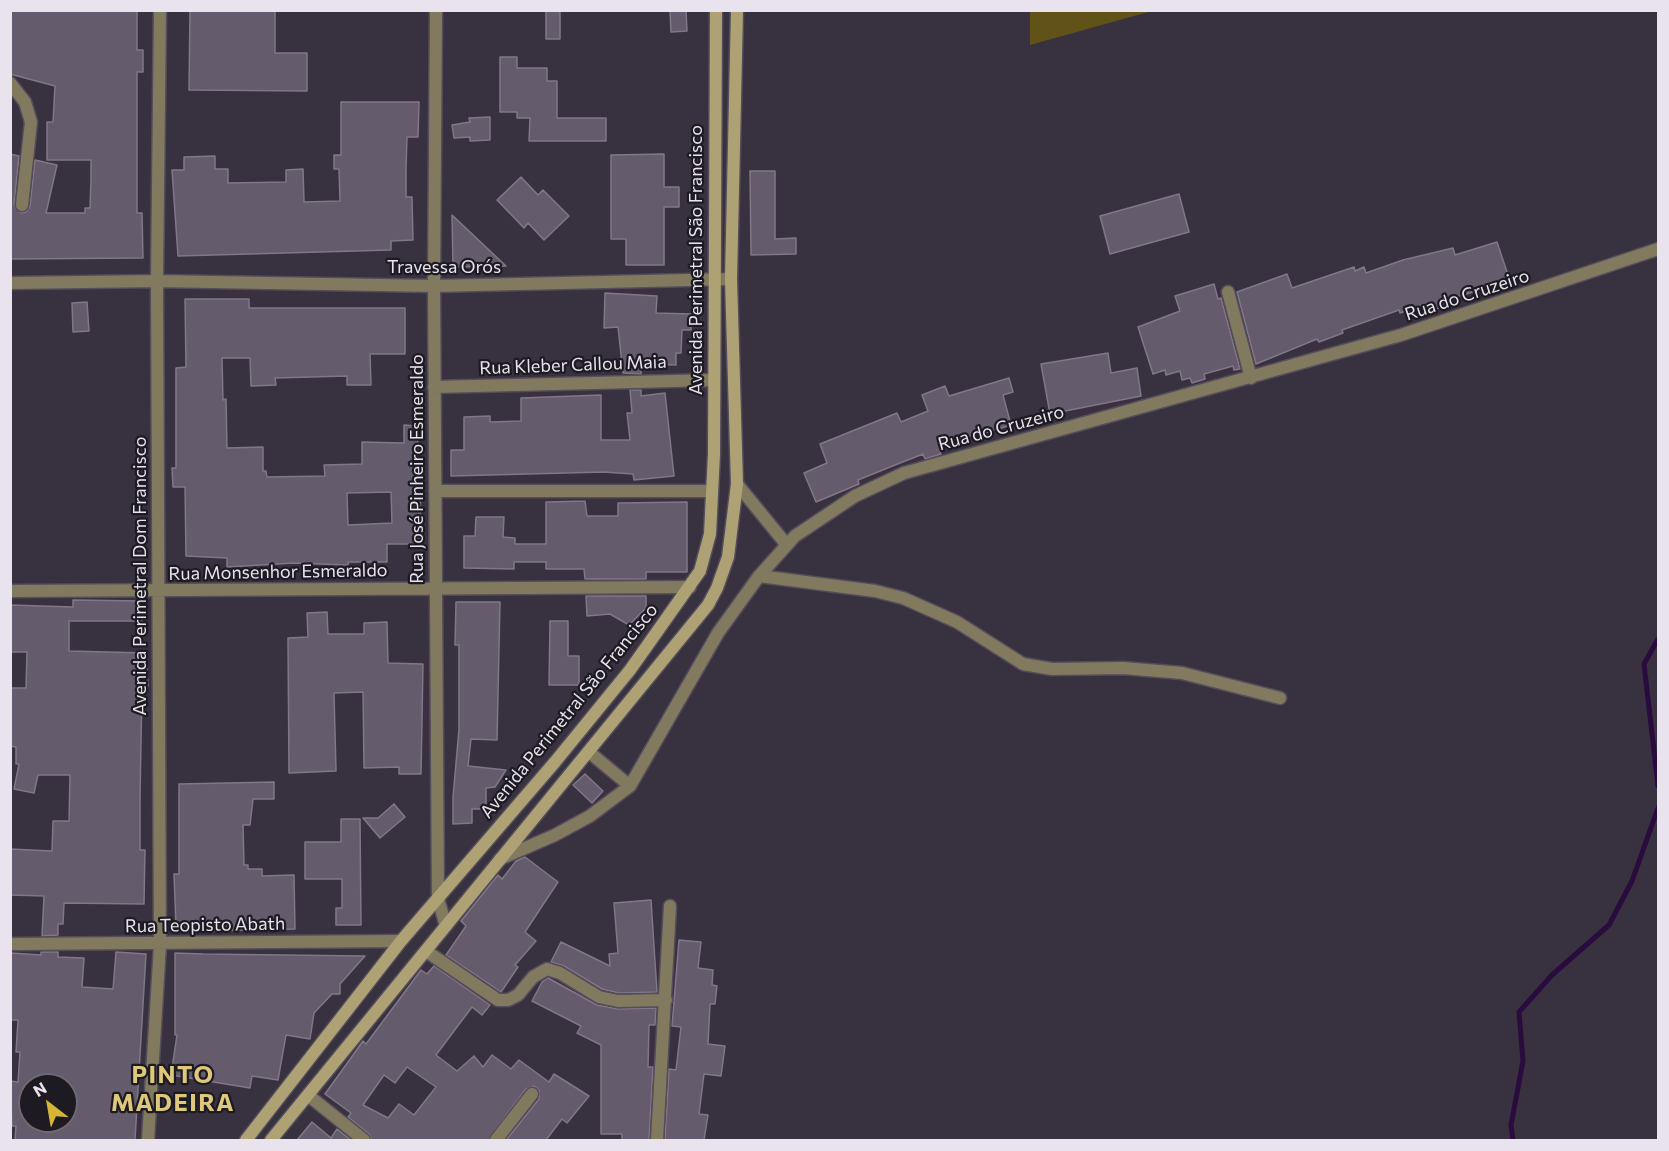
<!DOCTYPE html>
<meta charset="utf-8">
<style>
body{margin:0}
#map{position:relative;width:1669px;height:1151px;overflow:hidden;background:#38313f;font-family:Commissioner,sans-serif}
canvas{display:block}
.frame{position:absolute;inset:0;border:12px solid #e8e3ed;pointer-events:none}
.north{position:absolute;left:18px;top:1073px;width:60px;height:60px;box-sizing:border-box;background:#1d1a21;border:2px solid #6e6a73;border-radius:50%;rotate:329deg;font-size:16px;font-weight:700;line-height:24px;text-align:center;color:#e8e3ed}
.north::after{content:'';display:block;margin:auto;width:21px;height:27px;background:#d5b535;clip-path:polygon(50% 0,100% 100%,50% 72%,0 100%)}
</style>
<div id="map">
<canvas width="1669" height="1151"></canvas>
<div class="frame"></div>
<div class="north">N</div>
</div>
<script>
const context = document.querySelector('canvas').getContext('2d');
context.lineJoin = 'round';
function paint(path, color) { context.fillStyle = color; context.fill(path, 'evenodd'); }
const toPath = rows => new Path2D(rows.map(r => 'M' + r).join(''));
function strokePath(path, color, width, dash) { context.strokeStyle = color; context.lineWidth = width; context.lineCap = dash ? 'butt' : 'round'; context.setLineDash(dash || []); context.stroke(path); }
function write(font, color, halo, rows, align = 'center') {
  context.font = font + ' Commissioner,sans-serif'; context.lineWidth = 4.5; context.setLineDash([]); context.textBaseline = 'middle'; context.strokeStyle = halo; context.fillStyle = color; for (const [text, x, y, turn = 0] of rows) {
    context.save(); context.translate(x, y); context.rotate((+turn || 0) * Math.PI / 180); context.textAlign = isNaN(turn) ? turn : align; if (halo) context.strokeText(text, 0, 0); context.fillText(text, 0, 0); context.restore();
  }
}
paint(toPath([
 [1030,10,1152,10,1152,11,1030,45]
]), '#615218');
strokePath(toPath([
 [1658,639,1644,664,1658,786],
 [1513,1140,1511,1125,1523,1061,1519,1012,1552,975,1609,925,1632,881,1658,808]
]), '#290b3e', 5);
const building = toPath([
 [10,10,137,10,137,50,143,50,143,72,137,72,137,213,142,213,143,258,10,259,10,154,19,156,14,205,21,213,26,212,30,206,35,160,57,165,46,213,85,213,85,208,90,208,91,179,91,160,47,160,47,122,53,122,55,86,10,74,10,10],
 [190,10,275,10,275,53,307,53,307,91,189,90,190,10],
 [546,10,560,10,560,39,546,39,546,10],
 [670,10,686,10,687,31,671,32,670,10],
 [500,57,517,57,517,68,547,68,547,81,557,81,557,118,606,118,606,141,529,141,530,118,517,118,517,112,500,112,500,57],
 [341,102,419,102,418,137,407,137,406,169,406,197,412,197,413,240,391,241,391,250,178,256,172,170,184,170,184,157,215,156,215,169,228,169,228,183,286,182,286,170,303,169,304,202,340,201,339,169,334,169,334,155,341,155,341,102],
 [490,117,490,140,470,141,470,137,454,138,452,125,470,122,469,118,490,117],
 [664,154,664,187,679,187,679,207,664,207,664,265,626,265,626,239,611,239,611,155,664,154],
 [750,171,775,171,775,239,796,238,796,254,751,255,750,171],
 [521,177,538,195,543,190,569,216,544,240,528,223,524,228,497,200,521,177],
 [1179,194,1189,232,1110,254,1100,216,1179,194],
 [452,215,506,266,453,267,452,215],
 [1497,242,1510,281,1446,300,1447,306,1432,310,1430,302,1400,313,1399,310,1342,330,1343,333,1319,342,1317,339,1256,364,1237,292,1287,274,1292,288,1354,267,1355,271,1364,267,1366,273,1403,260,1453,248,1455,255,1497,242],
 [1214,284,1218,299,1221,298,1240,369,1234,370,1233,366,1204,374,1205,379,1192,383,1190,378,1182,380,1180,371,1166,375,1165,370,1153,374,1138,327,1180,311,1175,296,1214,284],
 [605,293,657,296,656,313,691,314,691,330,682,330,681,353,676,353,676,365,641,364,641,374,623,373,618,327,604,328,605,293],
 [185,299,249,299,249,308,405,308,405,354,370,354,371,385,347,385,347,376,275,378,276,385,251,386,250,358,222,358,223,400,226,399,227,448,263,447,263,471,266,471,267,477,325,476,324,465,362,464,362,442,404,443,404,425,418,426,417,478,420,478,421,544,387,544,387,562,348,562,348,565,294,563,227,567,227,558,186,556,185,487,173,487,172,468,176,468,176,368,186,367,185,299],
 [391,492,392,523,348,525,347,493,391,492],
 [87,302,89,331,73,332,72,303,87,302],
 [1108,353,1111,373,1137,368,1141,396,1050,414,1041,364,1108,353],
 [1009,378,1013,392,1003,395,1011,425,985,433,984,430,939,449,941,454,925,459,923,454,895,465,858,480,859,484,816,502,804,473,827,463,820,444,897,413,901,422,928,411,922,395,945,386,949,396,1009,378],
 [630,390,641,390,641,396,665,393,674,476,634,480,633,474,604,472,451,476,451,450,464,450,464,417,490,416,490,422,521,421,521,398,601,395,601,440,630,440,627,413,632,413,630,390],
 [585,501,587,516,618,516,618,503,687,502,687,572,646,572,646,579,585,579,584,569,546,569,546,562,514,562,514,569,464,568,464,536,475,536,476,517,504,517,503,537,515,538,515,544,546,544,546,502,585,501],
 [586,596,646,596,646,608,629,625,610,614,587,616,586,596],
 [73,600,142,601,142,621,69,621,69,651,146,653,148,686,142,686,140,798,140,850,145,850,144,904,64,903,63,924,58,924,58,935,42,936,44,896,10,895,10,849,52,851,53,821,69,821,70,775,38,775,34,793,14,789,19,764,16,764,16,747,10,746,11,688,26,688,27,652,10,652,10,605,73,607,73,600],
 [456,602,500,602,497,740,471,739,468,766,506,770,495,787,486,788,486,809,472,809,472,823,453,824,453,797,459,729,459,645,455,645,456,602],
 [327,612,328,634,364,634,364,623,387,622,388,663,423,664,421,774,399,774,399,767,364,768,363,692,334,693,336,771,289,773,288,638,308,637,307,613,327,612],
 [550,621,568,621,568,656,579,656,579,685,549,685,550,621],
 [585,774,603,791,592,803,573,785,585,774],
 [274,782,274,799,253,799,250,825,243,825,244,865,248,865,248,869,262,869,262,876,294,875,295,929,204,931,203,925,176,926,174,874,179,874,179,784,274,782],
 [394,804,405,817,380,838,363,818,378,818,394,804],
 [341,819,360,819,361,925,336,925,336,908,342,908,342,879,305,879,305,842,341,842,341,819],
 [525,857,558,882,525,932,536,941,515,965,518,967,501,992,446,955,466,926,461,921,498,875,502,879,516,861,525,857],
 [651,900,657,992,619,993,602,989,564,966,551,962,561,942,610,966,609,954,618,953,614,903,651,900],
 [679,940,701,942,698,968,713,970,712,985,717,986,715,1004,710,1004,708,1044,725,1046,721,1076,704,1074,699,1114,708,1115,704,1140,665,1140,669,1069,676,1070,681,1027,672,1026,679,940],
 [41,952,58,952,58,957,84,958,82,987,113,989,116,952,146,954,135,1140,15,1140,16,1126,12,1126,10,1081,18,1082,20,1052,16,1052,18,1020,10,1020,10,956,11,953,41,955,41,952],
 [30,1085,66,1085,66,1121,30,1121,30,1085],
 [175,953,203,954,365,956,340,984,340,994,332,994,314,1013,310,1039,286,1035,278,1080,252,1076,250,1088,171,1075,177,1035,175,1035,175,953],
 [434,966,490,1005,482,1015,472,1007,436,1055,457,1071,474,1056,483,1067,492,1055,511,1069,519,1060,549,1082,554,1074,589,1096,567,1123,562,1119,546,1140,506,1140,539,1099,539,1090,534,1086,526,1089,488,1140,372,1140,369,1134,348,1117,351,1113,325,1094,363,1041,366,1044,421,970,427,974,434,966],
 [407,1067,436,1087,414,1115,399,1104,388,1118,363,1105,384,1075,395,1083,407,1067],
 [548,978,597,1005,618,1009,656,1008,655,1025,649,1025,648,1067,653,1067,649,1140,622,1140,622,1134,601,1134,601,1045,577,1033,581,1026,532,1001,542,982,548,978],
 [312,1122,331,1138,337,1129,351,1140,297,1140,312,1122]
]);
paint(building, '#645c6c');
strokePath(building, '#807788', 1.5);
const minor = toPath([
 [436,10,434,286,438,899,446,926],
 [10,83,25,102,31,122,22,205],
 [10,283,157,281,434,286,731,279],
 [1228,292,1251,378],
 [434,387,713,380],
 [737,484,786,544],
 [435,491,712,491],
 [759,576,875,591,903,598,957,622,1023,664,1052,669,1123,668,1182,673,1280,698],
 [10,591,690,587],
 [589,752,630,786],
 [500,859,555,835,590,816,630,786,718,633,759,576,795,536,855,496,904,473,1401,335,1658,249],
 [10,944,401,941],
 [426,951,498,1000,508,1000,518,995,533,977,547,969,560,973,599,997,618,1001,666,1000],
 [309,1096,364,1140],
 [148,1140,160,945,157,281,160,10],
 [496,1140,532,1094],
 [657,1140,670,906]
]);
const secondary = toPath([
 [246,1140,401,941,555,762,630,670,700,571,710,534,714,454,716,10],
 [271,1140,708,605,717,588,728,557,737,484,731,279,737,10]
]);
strokePath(minor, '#544d5b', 15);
strokePath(secondary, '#544d5b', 15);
strokePath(minor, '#827a5f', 12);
strokePath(secondary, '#aea275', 12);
write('18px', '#e8e3ed', '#1d1a21', [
 ["Avenida Perimetral São Francisco",696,260,-90],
 ["Travessa Orós",444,267],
 ["Rua do Cruzeiro",1467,295,-18],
 ["Rua Kleber Callou Maia",573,365,-2],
 ["Rua do Cruzeiro",1001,428,-15],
 ["Rua José Pinheiro Esmeraldo",417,469,-90],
 ["Rua Monsenhor Esmeraldo",278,572,-1],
 ["Avenida Perimetral Dom Francisco",140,576,-90],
 ["Avenida Perimetral São Francisco",569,711,-51],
 ["Rua Teopisto Abath",205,925,-1]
]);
context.letterSpacing = '1.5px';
write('bold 24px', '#ddc87b', '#1d1a21', [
 ["PINTO",173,1075],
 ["MADEIRA",173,1103]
]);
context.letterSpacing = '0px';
</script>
